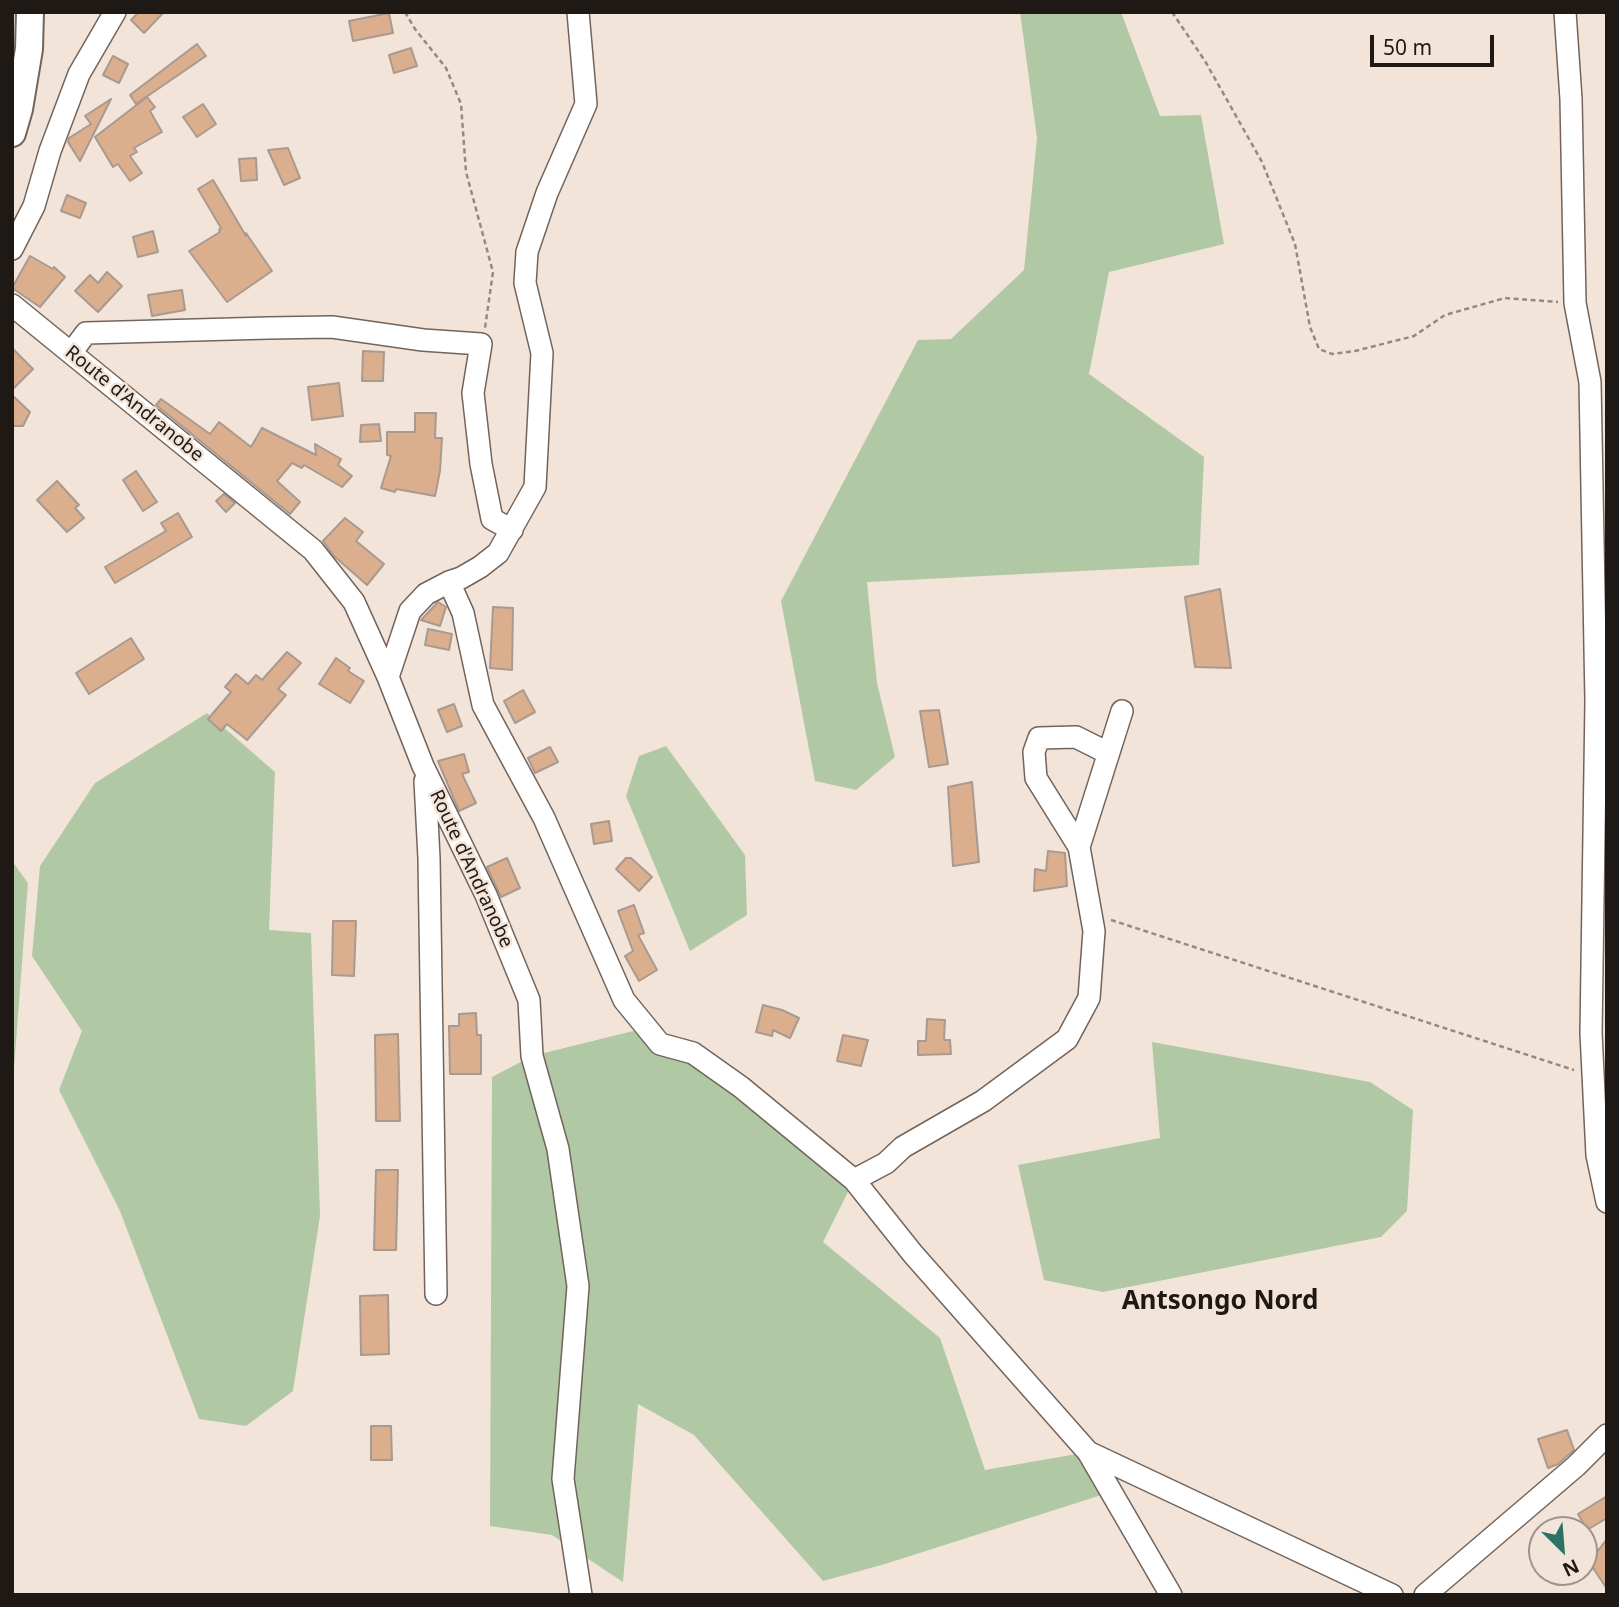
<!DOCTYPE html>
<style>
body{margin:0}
#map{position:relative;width:1619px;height:1607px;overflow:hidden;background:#f3e4d9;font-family:"Noto Sans",sans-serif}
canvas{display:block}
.frame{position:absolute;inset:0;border:14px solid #1f1916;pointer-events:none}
.north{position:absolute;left:1528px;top:1516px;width:70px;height:70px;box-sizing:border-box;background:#f3e4d9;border:2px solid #9e938b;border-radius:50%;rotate:155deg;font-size:19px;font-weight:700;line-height:28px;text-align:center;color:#1f1916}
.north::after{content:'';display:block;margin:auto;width:24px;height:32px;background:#2c7267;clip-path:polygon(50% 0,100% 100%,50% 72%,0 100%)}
.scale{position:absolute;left:1370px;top:35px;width:124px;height:32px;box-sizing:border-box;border:4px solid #1f1916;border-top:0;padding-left:9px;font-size:21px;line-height:24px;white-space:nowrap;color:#1f1916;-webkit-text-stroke:5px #f3e4d9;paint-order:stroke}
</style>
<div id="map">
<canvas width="1619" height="1607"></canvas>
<div class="frame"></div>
<div class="north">N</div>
<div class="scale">50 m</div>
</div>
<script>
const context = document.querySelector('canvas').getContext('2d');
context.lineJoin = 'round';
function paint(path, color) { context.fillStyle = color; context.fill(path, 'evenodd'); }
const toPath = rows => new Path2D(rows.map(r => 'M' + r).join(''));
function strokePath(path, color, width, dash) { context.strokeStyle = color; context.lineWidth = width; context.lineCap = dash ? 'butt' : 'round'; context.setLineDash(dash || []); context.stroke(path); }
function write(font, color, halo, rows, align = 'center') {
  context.font = font + ' "Noto Sans",sans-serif'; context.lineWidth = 5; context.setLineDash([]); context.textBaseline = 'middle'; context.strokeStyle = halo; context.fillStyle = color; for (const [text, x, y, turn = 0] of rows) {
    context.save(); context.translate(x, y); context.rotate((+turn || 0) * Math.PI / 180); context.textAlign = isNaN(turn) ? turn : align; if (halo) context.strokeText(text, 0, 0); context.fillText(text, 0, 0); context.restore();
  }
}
paint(toPath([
 [1020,12,1121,12,1160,116,1201,115,1224,244,1109,272,1089,374,1204,457,1199,565,867,582,877,683,895,757,856,790,815,781,781,601,918,340,951,339,1024,270,1037,138],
 [207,713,275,772,269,930,311,933,320,1216,293,1391,246,1426,199,1419,120,1211,59,1090,82,1031,32,956,40,866,95,783],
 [666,746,745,855,747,915,690,951,626,796,639,756],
 [12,861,28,883,12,1095],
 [633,1031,660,1044,693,1053,854,1180,823,1242,940,1338,985,1470,1088,1452,1111,1492,885,1564,823,1581,694,1435,638,1404,623,1582,552,1535,490,1526,492,1077,532,1056],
 [1152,1042,1370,1082,1413,1110,1407,1211,1381,1237,1103,1292,1044,1280,1018,1165,1160,1138]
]), '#b0c9a4');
const building = toPath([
 [139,12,164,12,144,33,131,20,139,12],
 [389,13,393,33,353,41,349,21,389,13],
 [197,44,206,56,136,104,130,95,197,44],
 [411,48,417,66,394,73,389,55,411,48],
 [113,56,128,64,119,83,103,75,113,56],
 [147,97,155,107,150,111,162,132,134,148,137,152,130,156,142,173,130,181,118,164,113,167,95,137,147,97],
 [111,99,80,161,68,142,69,138,91,124,85,116,111,99],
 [203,104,216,124,197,137,183,117,203,104],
 [288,148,300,178,284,185,268,150,288,148],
 [256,158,257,180,241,181,239,159,256,158],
 [213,180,246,236,246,233,272,271,227,302,189,251,220,232,219,230,221,228,198,189,213,180],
 [67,195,86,203,80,218,61,211,67,195],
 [153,231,158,252,138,257,133,237,153,231],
 [30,256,53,269,54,267,65,277,40,307,12,288,30,256],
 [107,272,122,286,98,312,75,291,90,275,98,283,107,272],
 [182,290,185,310,152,316,148,295,182,290],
 [12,348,33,369,12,390,12,348],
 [363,351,384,352,383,381,362,381,363,351],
 [339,383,343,416,312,420,308,387,339,383],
 [12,395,30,412,23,426,12,426,12,395],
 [161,399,210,434,219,422,251,447,262,428,316,455,315,444,341,459,338,465,352,476,342,487,304,465,302,468,292,463,277,481,300,502,290,514,156,405,161,399],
 [415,413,436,413,435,438,442,438,440,471,435,496,396,489,395,492,381,488,391,456,387,455,387,432,415,432,415,413],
 [379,424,381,441,360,442,361,425,379,424],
 [136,471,157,502,143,511,123,480,136,471],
 [57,481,79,505,75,508,84,518,67,532,37,500,57,481],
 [224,494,235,503,226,512,216,501,224,494],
 [178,513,192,537,115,583,105,567,166,531,161,523,178,513],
 [345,518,363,532,356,541,384,564,367,585,334,556,323,541,345,518],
 [1220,589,1231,668,1195,667,1185,597,1220,589],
 [438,602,446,607,440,626,421,620,438,602],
 [493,607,513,608,512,670,490,668,493,607],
 [428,629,452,634,449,650,425,645,428,629],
 [131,638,144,659,89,694,76,673,131,638],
 [287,652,301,663,278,689,286,695,247,740,227,724,221,731,208,719,231,692,225,687,236,674,248,684,256,675,262,680,287,652],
 [336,658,350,668,348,671,364,681,350,703,319,684,336,658],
 [523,690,535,712,515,723,504,701,523,690],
 [454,704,462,726,447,732,438,710,454,704],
 [939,710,948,764,929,767,920,711,939,710],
 [550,747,558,762,535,773,528,758,550,747],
 [464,754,469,772,462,774,476,803,459,811,438,761,464,754],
 [972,782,979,862,953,866,948,787,972,782],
 [609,821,612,841,594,844,591,824,609,821],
 [1048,851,1065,853,1067,886,1034,891,1035,869,1046,871,1048,851],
 [507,858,520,888,501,897,487,867,507,858],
 [626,858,631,858,652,877,639,891,616,869,626,858],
 [634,905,644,933,638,935,657,970,639,981,625,956,633,951,618,911,634,905],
 [333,921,356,921,354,976,332,975,333,921],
 [763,1005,782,1010,799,1018,790,1038,773,1030,772,1036,756,1032,763,1005],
 [476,1013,477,1035,481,1035,481,1074,450,1074,449,1026,459,1026,459,1014,476,1013],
 [927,1019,945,1020,944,1040,950,1040,951,1054,918,1055,918,1041,926,1041,927,1019],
 [398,1034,400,1121,376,1121,375,1035,398,1034],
 [843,1035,868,1040,861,1066,837,1061,843,1035],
 [376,1170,398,1170,396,1250,374,1250,376,1170],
 [388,1295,389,1354,361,1355,360,1296,388,1295],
 [371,1426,391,1426,392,1460,371,1460,371,1426],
 [1567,1430,1574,1450,1558,1464,1548,1468,1538,1439,1567,1430],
 [1607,1496,1607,1518,1587,1530,1578,1514,1607,1496],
 [1607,1539,1607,1589,1589,1562,1607,1539]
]);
paint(building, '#dbae8e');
strokePath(building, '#a89a90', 2);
const minor = toPath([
 [1565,12,1571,99,1575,303,1590,382,1596,701,1591,1033,1597,1155,1607,1202],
 [12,249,34,206,50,151,79,74,115,12],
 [12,305,313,550,354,602,388,677,423,766,486,895,529,1000,532,1056,558,1149,578,1286,563,1479,581,1595],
 [71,353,86,333,268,328,332,327,423,340,481,344,473,393,481,464,492,519,512,530],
 [449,582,461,578,480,567,498,553,535,487,542,353,525,283,527,252,547,193,586,104,578,12],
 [388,677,410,611,426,594,449,582,463,613,483,705,544,818,624,1000,660,1044,693,1053,741,1087,854,1180,913,1254,1088,1452,1171,1595],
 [425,781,429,858,436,1294],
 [1079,847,1122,711],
 [854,1180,886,1163,903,1147,983,1101,1067,1039,1089,998,1094,931,1079,847,1036,778,1034,752,1039,738,1076,737,1108,753],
 [1088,1452,1392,1595],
 [1425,1595,1576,1466,1607,1435]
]);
const major = toPath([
 [12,133,19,109,29,49,30,12]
]);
strokePath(minor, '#72645b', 24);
strokePath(major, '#72645b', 30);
strokePath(toPath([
 [405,12,415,29,446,68,461,104,466,172,493,272,485,328],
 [1172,12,1205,61,1262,162,1295,244,1310,327,1319,349,1332,354,1355,351,1414,336,1445,315,1505,298,1558,302],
 [1111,920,1574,1070]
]), '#948981', 2.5, [5, 3.5]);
strokePath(minor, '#fff', 21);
strokePath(major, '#fff', 26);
write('19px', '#1f1916', '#f3e4d9', [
 ["Route d'Andranobe",134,404,39],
 ["Route d'Andranobe",471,869,65]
]);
write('bold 26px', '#1f1916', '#f3e4d9', [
 ["Antsongo Nord",1220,1302]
]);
</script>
